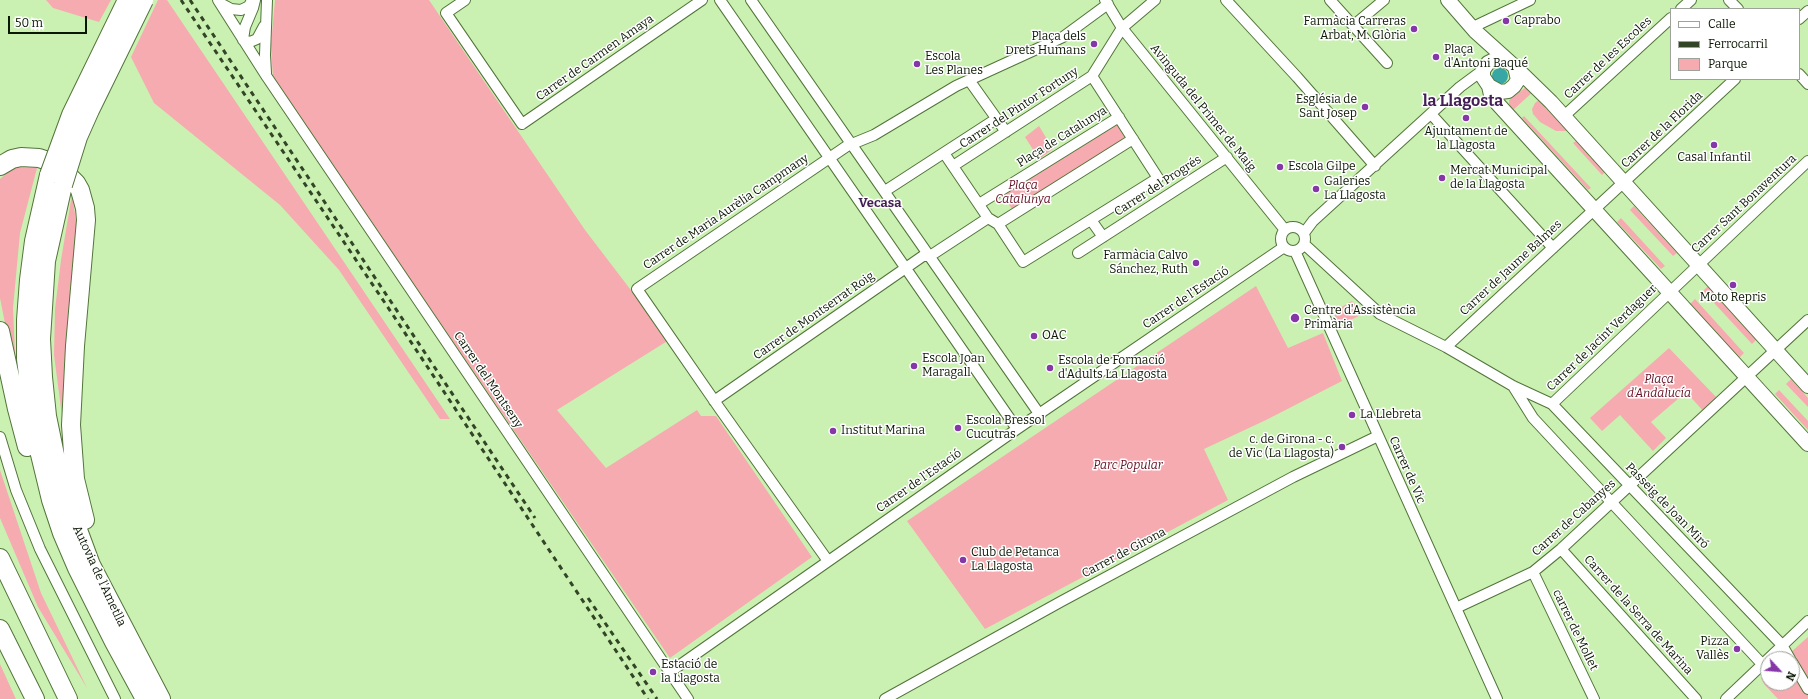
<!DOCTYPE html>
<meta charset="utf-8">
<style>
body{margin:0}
#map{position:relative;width:1808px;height:699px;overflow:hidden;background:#caf1b1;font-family:Bitter,serif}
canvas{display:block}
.legend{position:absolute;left:1670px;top:8px;width:130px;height:72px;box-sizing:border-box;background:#fff;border:1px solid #9da29a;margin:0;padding:5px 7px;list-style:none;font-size:12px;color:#0a1702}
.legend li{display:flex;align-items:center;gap:8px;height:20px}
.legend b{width:20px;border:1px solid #9da29a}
.north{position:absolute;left:1760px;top:651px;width:40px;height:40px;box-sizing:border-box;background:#fff;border:1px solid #9da29a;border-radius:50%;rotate:116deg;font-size:11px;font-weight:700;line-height:16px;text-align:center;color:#0a1702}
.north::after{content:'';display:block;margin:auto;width:14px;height:18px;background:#8537a8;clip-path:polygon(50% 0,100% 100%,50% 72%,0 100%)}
.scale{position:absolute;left:8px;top:16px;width:79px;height:18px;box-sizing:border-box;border:2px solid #0a1702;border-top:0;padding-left:5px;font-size:12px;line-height:14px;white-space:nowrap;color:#0a1702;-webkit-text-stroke:3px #fff;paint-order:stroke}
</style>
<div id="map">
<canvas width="1808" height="699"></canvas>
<ul class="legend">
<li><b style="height:5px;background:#fff"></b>Calle</li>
<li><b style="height:5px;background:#324527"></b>Ferrocarril</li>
<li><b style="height:11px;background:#f6abb1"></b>Parque</li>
</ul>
<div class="north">N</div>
<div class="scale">50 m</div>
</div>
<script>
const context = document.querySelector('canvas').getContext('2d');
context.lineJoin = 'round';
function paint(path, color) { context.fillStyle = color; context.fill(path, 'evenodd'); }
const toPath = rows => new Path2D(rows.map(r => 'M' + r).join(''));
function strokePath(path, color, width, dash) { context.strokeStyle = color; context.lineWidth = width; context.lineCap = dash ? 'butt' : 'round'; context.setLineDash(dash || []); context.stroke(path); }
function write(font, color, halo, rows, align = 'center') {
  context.font = font + ' Bitter,serif'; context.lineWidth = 3; context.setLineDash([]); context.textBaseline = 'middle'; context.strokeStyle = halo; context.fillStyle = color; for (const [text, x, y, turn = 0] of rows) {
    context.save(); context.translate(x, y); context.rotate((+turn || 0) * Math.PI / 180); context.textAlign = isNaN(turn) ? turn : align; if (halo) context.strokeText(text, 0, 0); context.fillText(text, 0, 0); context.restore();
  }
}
paint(toPath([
 [46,0,111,0,99,22,53,8],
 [158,0,167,0,450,419,440,419,339,270,280,205,154,103,131,57],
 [275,0,429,0,585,230,669,340,557,410,606,468,697,410,701,416,716,416,812,557,670,658,273,79,271,45],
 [1526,87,1535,90,1512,111,1509,104,1509,100],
 [1541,98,1570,129,1567,131,1556,131,1540,122,1533,114,1532,109,1535,103],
 [1524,116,1591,188,1588,190,1522,118],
 [1119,117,1133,139,1015,214,1000,190],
 [1039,126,1053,149,1039,159,1025,137],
 [1576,141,1605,172,1602,175,1573,143],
 [14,167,37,168,20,233,13,308,16,379,0,298,0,179],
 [72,194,76,221,76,263,65,439,54,355,55,309,61,260],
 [1634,206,1677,253,1673,256,1630,210],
 [1621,218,1665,266,1661,269,1617,222],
 [1256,286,1288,348,1323,333,1342,381,1266,420,1204,449,1228,500,985,629,907,521],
 [1708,286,1757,339,1752,344,1703,291],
 [1695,299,1744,353,1739,358,1690,304],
 [1352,301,1365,313,1338,326,1333,312],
 [1669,348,1718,399,1705,413,1686,392,1651,422,1666,438,1653,451,1620,415,1602,431,1590,418],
 [1791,379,1808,398,1808,407,1786,384],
 [1779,390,1808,421,1808,430,1775,394],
 [0,470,41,593,87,688,38,607,0,518],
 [1808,637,1808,699,1778,699,1764,684,1761,678,1768,672,1768,683,1792,683,1792,659,1783,659],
 [0,664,15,697,16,699,0,699]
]), '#f6abb1');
paint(toPath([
 '1492 76a8 8 0 1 1 16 0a8 8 0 1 1-16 0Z'
]), '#36a7a5');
const street = toPath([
 [218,0,267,77,688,699],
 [465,0,446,13,522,124,702,0],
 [720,0,1017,429],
 [751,0,1040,415],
 [1105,0,1122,28,1285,230],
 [1226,0,1297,77,1375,166],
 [1330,0,1387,63],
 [1729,0,1738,9],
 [220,3,231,9,241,10,249,6,252,0],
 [1681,9,1691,0],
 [1799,19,1808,11],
 [1354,25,1384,0],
 [1471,28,1530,0],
 [243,39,245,27,253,8,255,0],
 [243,40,250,42,257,39,264,26],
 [266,73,265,55,267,0],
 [1799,74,1808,84],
 [969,80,1006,132],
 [1431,114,1553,248],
 [1563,117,1671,18],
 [944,153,988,218,998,224,1023,262,1158,178,1092,76],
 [953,166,1092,76,1122,28,1155,0],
 [885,191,996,119],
 [979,204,1119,117],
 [1091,220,1103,237],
 [998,224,1133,139],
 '1281 239a12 12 0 1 1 24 0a12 12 0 1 1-24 0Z',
 [1304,233,1313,221,1460,87,1483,70],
 [1304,244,1380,314,1446,347,1513,386,1552,404,1782,645,1790,659],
 [1295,251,1497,699],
 [1078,253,1227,157],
 [1446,347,1735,79],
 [1513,386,1533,418,1762,664],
 [714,401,923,256,930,256,988,218],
 [1552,404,1808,161],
 [0,437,16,490,40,549,115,699],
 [1561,549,1696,699],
 [828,561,720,409,637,289,847,146,874,135,956,86,1063,37,1108,4],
 [1533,572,1594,699],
 [1456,608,1533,572,1561,549,1808,320],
 [1792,662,1808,689],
 [670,672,1017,429,1284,247],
 [885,699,1062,601,1293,477,1378,436],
 [1726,699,1808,621]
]);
const secondary = toPath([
 [1448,0,1475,31,1515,67,1551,102,1808,386],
 [1509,62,1496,59,1488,63,1483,70,1483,77,1489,86,1500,92,1508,91,1514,86,1518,80,1515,67],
 [1489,86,1491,95,1497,103,1808,444]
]);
const highway = toPath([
 [0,166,12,159,21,157,39,158,48,161,63,170,76,183,80,190,85,208,86,220,75,346,71,425,75,479,85,520],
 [49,175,34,241,29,280,26,320,26,359,36,438,51,500,62,533,77,568,114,642,145,699],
 [63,185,46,261,41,339,43,377,47,416,55,455,64,492,91,565,161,699],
 [0,331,17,409,27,447],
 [0,558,68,699],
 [0,629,35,699]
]);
strokePath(street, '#52743a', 12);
strokePath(secondary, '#52743a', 16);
strokePath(highway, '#52743a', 20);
strokePath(street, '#fff', 10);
strokePath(secondary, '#fff', 14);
strokePath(highway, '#fff', 18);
strokePath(toPath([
 [181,0,387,306,648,699],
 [190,0,535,518],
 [588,598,657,699]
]), '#324527', 3, [5, 5]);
const highwayBridge = toPath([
 [49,175,71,115,127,0],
 [63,185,78,137,90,110,144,0]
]);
strokePath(highwayBridge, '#52743a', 20, []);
strokePath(highwayBridge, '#fff', 18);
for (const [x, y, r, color] of [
 [1506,21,4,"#8537a8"],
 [1414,29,4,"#8537a8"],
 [1094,44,4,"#8537a8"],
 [1436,57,4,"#8537a8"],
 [917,64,4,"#8537a8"],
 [1365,107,4,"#8537a8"],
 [1466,118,4,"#8537a8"],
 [1714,145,4,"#8537a8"],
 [1280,167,4,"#8537a8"],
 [1442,178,4,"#8537a8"],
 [1316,189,4,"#8537a8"],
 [1196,263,4,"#8537a8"],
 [1733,285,4,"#8537a8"],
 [1295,318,5,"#8537a8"],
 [1034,336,4,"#8537a8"],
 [914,366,4,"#8537a8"],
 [1050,368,4,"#8537a8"],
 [1352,415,4,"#8537a8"],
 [958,428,4,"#8537a8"],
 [833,431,4,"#8537a8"],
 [1342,447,4,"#8537a8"],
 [963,560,4,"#8537a8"],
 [1737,649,4,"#8537a8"],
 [653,672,4,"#8537a8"]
]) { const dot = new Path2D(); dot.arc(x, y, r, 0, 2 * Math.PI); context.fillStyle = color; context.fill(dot); strokePath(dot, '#fff', 1.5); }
write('12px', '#0a1702', '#fff', [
 ["Caprabo",1514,21],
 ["Farmàcia Carreras",1406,22,"right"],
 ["Arbat, M. Glòria",1406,36,"right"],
 ["Plaça dels",1086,37,"right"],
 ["Drets Humans",1086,51,"right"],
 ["Plaça",1444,50],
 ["d'Antoni Baqué",1444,64],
 ["Escola",925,57],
 ["Les Planes",925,71],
 ["Església de",1357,100,"right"],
 ["Sant Josep",1357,114,"right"],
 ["Ajuntament de",1466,132,"center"],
 ["la Llagosta",1466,146,"center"],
 ["Casal Infantil",1714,158,"center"],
 ["Escola Gilpe",1288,167],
 ["Mercat Municipal",1450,171],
 ["de la Llagosta",1450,185],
 ["Galeries",1324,182],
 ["La Llagosta",1324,196],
 ["Farmàcia Calvo",1188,256,"right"],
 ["Sánchez, Ruth",1188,270,"right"],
 ["Moto Repris",1733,298,"center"],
 ["Centre d'Assistència",1304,311],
 ["Primària",1304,325],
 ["OAC",1042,336],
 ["Escola Joan",922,359],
 ["Maragall",922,373],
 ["Escola de Formació",1058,361],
 ["d'Adults La Llagosta",1058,375],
 ["La Llebreta",1360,415],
 ["Escola Bressol",966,421],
 ["Cucutras",966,435],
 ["Institut Marina",841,431],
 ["c. de Girona - c.",1334,440,"right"],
 ["de Vic (La Llagosta)",1334,454,"right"],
 ["Club de Petanca",971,553],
 ["La Llagosta",971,567],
 ["Pizza",1729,642,"right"],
 ["Vallès",1729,656,"right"],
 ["Estació de",661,665],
 ["la Llagosta",661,679]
], 'left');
write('12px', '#0a1702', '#fff', [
 ["Carrer de Carmen Amaya",595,58,-35],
 ["Carrer de les Escoles",1608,58,-43],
 ["Carrer del Pintor Fortuny",1019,108,-33],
 ["Avinguda del Primer de Maig",1203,108,51],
 ["Carrer de la Florida",1662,130,-43],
 ["Plaça de Catalunya",1062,137,-32],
 ["Carrer del Progrés",1158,186,-33],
 ["Carrer Sant Bonaventura",1744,204,-43],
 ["Carrer de Maria Aurèlia Campmany",726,212,-34],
 ["Carrer de Jaume Balmes",1511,268,-43],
 ["Carrer de l'Estació",1186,298,-34],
 ["Carrer de Montserrat Roig",814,316,-35],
 ["Carrer de Jacint Verdaguer",1602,338,-44],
 ["Carrer del Montseny",488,380,56],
 ["Carrer de Vic",1407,470,66],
 ["Carrer de l'Estació",919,481,-35],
 ["Passeig de Joan Miró",1667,506,46],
 ["Carrer de Cabanyes",1574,518,-42],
 ["Carrer de Girona",1124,553,-28],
 ["Autovia de l'Ametlla",99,576,65],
 ["Carrer de la Serra de Marina",1638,615,48],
 ["carrer de Mollet",1575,630,64]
]);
write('italic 12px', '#640f23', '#fff', [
 ["Plaça",1023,186],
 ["Catalunya",1023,200],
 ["Plaça",1659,380],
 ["d'Andalucía",1659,394],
 ["Parc Popular",1128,466]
]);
write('bold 13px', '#441f56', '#fff', [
 ["Vecasa",880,203]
]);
write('bold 16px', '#441f56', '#fff', [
 ["la Llagosta",1463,102]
]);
</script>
